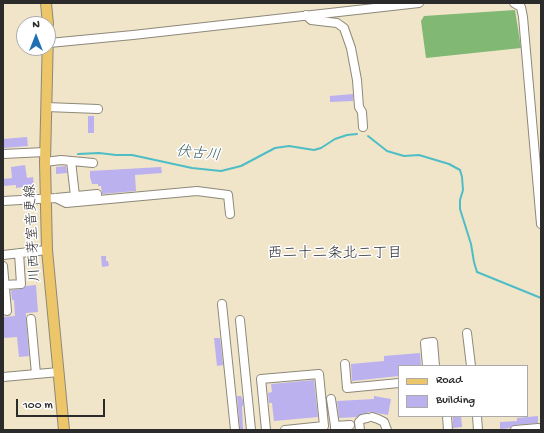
<!DOCTYPE html>
<meta charset="utf-8">
<style>
body{margin:0}
#map{position:relative;width:544px;height:433px;overflow:hidden;background:#f0e5c9;font-family:"Gochi Hand",sans-serif}
canvas{display:block}
.frame{position:absolute;inset:0;border:4px solid #2b2b2b;pointer-events:none}
.legend{position:absolute;left:398px;top:365px;width:130px;height:52px;box-sizing:border-box;background:#fff;border:1px solid #aaa;margin:0;padding:5px 7px;list-style:none;font-size:12px;color:#2b2b2b}
.legend li{display:flex;align-items:center;gap:8px;height:20px}
.legend b{width:20px;border:1px solid #aaa}
.north{position:absolute;left:16px;top:16px;width:40px;height:40px;box-sizing:border-box;background:#fff;border:1px solid #aaa;border-radius:50%;rotate:0deg;font-size:11px;font-weight:700;line-height:16px;text-align:center;color:#2b2b2b}
.north::after{content:'';display:block;margin:auto;width:14px;height:18px;background:#1f6fb2;clip-path:polygon(50% 0,100% 100%,50% 72%,0 100%)}
.scale{position:absolute;left:16px;top:399px;width:89px;height:18px;box-sizing:border-box;border:2px solid #2b2b2b;border-top:0;padding-left:5px;font-size:12px;line-height:14px;white-space:nowrap;color:#2b2b2b;-webkit-text-stroke:3px #fff;paint-order:stroke}
</style>
<div id="map">
<canvas width="544" height="433"></canvas>
<div class="frame"></div>
<ul class="legend">
<li><b style="height:5px;background:#ecc669"></b>Road</li>
<li><b style="height:11px;background:#bbb1ef"></b>Building</li>
</ul>
<div class="north">N</div>
<div class="scale">100 m</div>
</div>
<script>
const context = document.querySelector('canvas').getContext('2d');
context.lineJoin = 'round';
function paint(path, color) { context.fillStyle = color; context.fill(path, 'evenodd'); }
const toPath = rows => new Path2D(rows.map(r => 'M' + r).join(''));
function strokePath(path, color, width, dash) { context.strokeStyle = color; context.lineWidth = width; context.lineCap = dash ? 'butt' : 'round'; context.setLineDash(dash || []); context.stroke(path); }
function write(font, color, halo, rows, align = 'center') {
  context.font = font + ' "Gochi Hand","Klee One",sans-serif'; context.lineWidth = 3; context.setLineDash([]); context.textBaseline = 'middle'; context.strokeStyle = halo; context.fillStyle = color; for (const [text, x, y, turn = 0] of rows) {
    context.save(); context.translate(x, y); context.rotate((+turn || 0) * Math.PI / 180); context.textAlign = isNaN(turn) ? turn : align; if (halo) context.strokeText(text, 0, 0); context.fillText(text, 0, 0); context.restore();
  }
}
paint(toPath([
 [515,10,521,48,426,58,421,21,424,16]
]), '#80b874');
strokePath(toPath([
 [368,136,387,151,404,156,419,155,449,164,460,170,462,177,463,190,460,200,460,209,471,244,474,262,477,272,541,298],
 [78,154,99,153,116,155,132,155,192,168,221,171,241,166,275,148,289,146,314,150,321,148,335,139,347,135,357,134]
]), '#4fbdc6', 2);
paint(toPath([
 [353,94,353,101,330,102,330,96],
 [88,116,94,116,94,133,88,133],
 [27,137,28,146,4,148,3,139],
 [25,165,27,178,33,177,34,191,24,192,23,187,16,188,16,185,3,186,3,179,12,178,11,167],
 [66,166,67,173,56,174,56,167],
 [161,167,162,173,135,175,136,191,102,194,101,186,98,186,98,184,92,184,90,177,90,171],
 [101,256,106,256,106,261,108,261,109,266,102,267],
 [36,285,38,312,26,313,26,319,29,356,19,357,17,337,3,338,3,317,15,316,14,300,12,300,11,290,21,289,26,286],
 [214,338,220,338,223,365,217,366],
 [420,353,421,366,399,366,399,376,352,381,351,364,384,361,384,356],
 [314,380,318,417,274,421,272,403,269,403,268,393,272,392,271,384],
 [237,396,241,396,243,401,243,406,242,406,243,430,240,430],
 [374,396,391,399,388,415,371,412,361,414,357,417,339,418,337,401,374,399],
 [453,416,461,416,462,427,453,428],
 [538,416,538,423,515,425,510,428,500,429,500,422,517,421,517,418]
]), '#bbb1ef');
const minor = toPath([
 [514,3,521,7,523,17,541,224],
 [306,15,311,20,337,23,344,28,351,48,357,80,359,107,362,112,363,127],
 [49,43,133,35,419,3],
 [46,107,98,109],
 [3,154,45,152],
 [71,161,75,196],
 [45,162,61,160,93,163],
 [56,198,66,203,197,191,228,195,230,214],
 [3,201,56,198,97,194],
 [3,255,47,250],
 [3,266,7,311],
 [5,285,21,284,19,253],
 [222,304,235,430],
 [31,319,36,374],
 [240,320,251,430],
 [467,333,471,366],
 [345,364,347,388,399,383],
 [427,366,425,343,433,342,435,366],
 [3,377,59,372],
 [331,399,335,426],
 [447,416,448,430],
 [477,416,478,430],
 [372,417,378,419,384,422,387,430],
 [266,430,261,379,319,374,324,426,285,430],
 [335,430,335,426,350,425],
 [360,430,359,422,362,419,367,418],
 [515,430,538,428,538,430]
]);
const major = toPath([
 [46,3,48,24],
 [48,33,45,162,47,250,64,430]
]);
strokePath(minor, '#8e887a', 10);
strokePath(major, '#8e887a', 12);
strokePath(minor, '#fff', 8);
strokePath(major, '#ecc669', 10);
write('14px', '#2b2b2b', '#fff', [
 ["川西芽室音更線",34,233,-93]
]);
write('italic 15px', '#385e61', '#fff', [
 ["伏古川",198,155,6]
]);
write('15px', '#2b2b2b', '#fff', [
 ["西二十二条北二丁目",335,255]
]);
</script>
